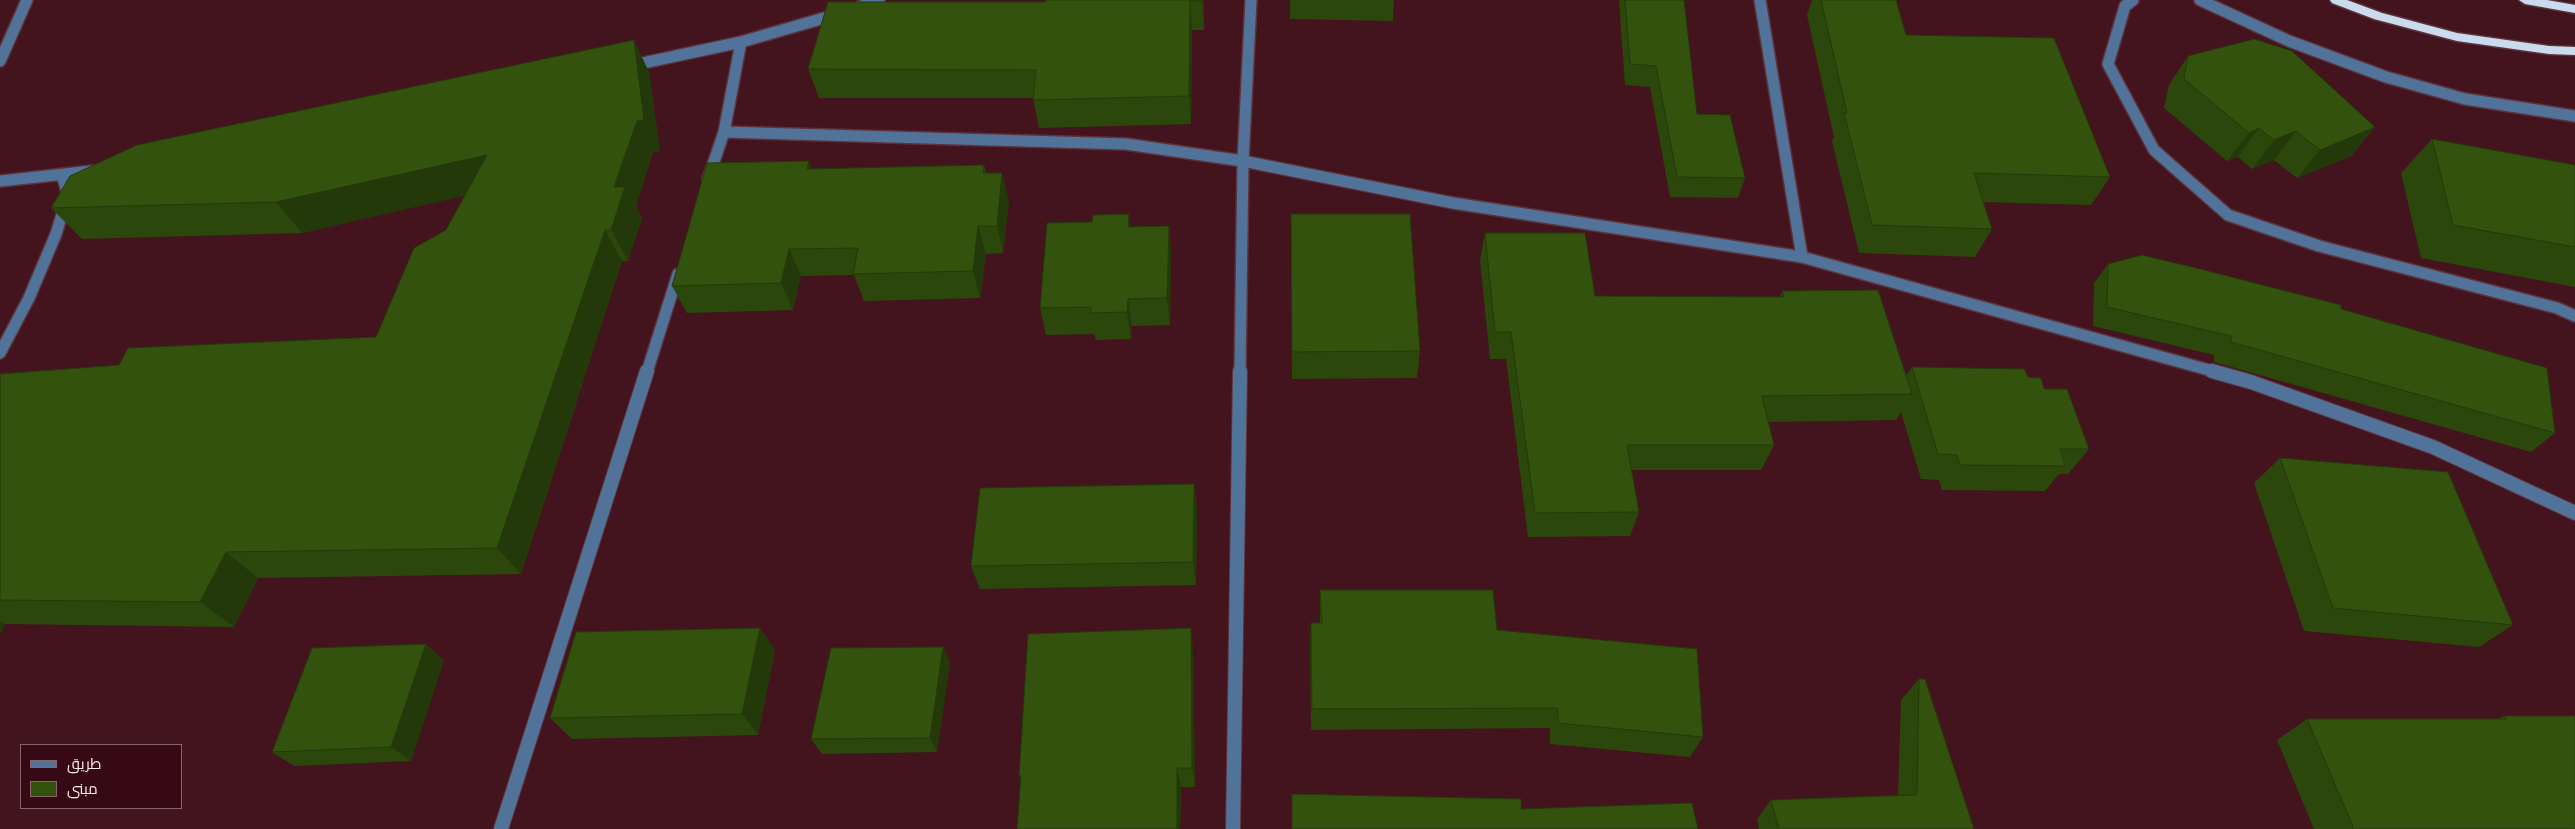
<!DOCTYPE html>
<meta charset="utf-8">
<style>
body{margin:0}
#map{position:relative;width:2575px;height:829px;overflow:hidden;background:#43141d;font-family:"Fira Sans",Cairo,sans-serif}
canvas{display:block}
.legend{position:absolute;left:20px;top:744px;width:162px;height:65px;box-sizing:border-box;background:#370914;border:1px solid #86656c;margin:0;padding:6px 9px;list-style:none;font-size:15px;color:#fceef0}
.legend li{display:flex;align-items:center;gap:10px;height:25px}
.legend b{width:25px;border:1px solid #86656c}
</style>
<div id="map">
<canvas width="2575" height="829"></canvas>
<ul class="legend">
<li><b style="height:6px;background:#51739a"></b>طريق</li>
<li><b style="height:14px;background:#33520e"></b>مبنى</li>
</ul>
</div>
<script>
const context = document.querySelector('canvas').getContext('2d');
context.lineJoin = 'round';
const toPath = rows => new Path2D(rows.map(r => 'M' + r).join(''));
function strokePath(path, color, width, dash) { context.strokeStyle = color; context.lineWidth = width; context.lineCap = dash ? 'butt' : 'round'; context.setLineDash(dash || []); context.stroke(path); }
function paint(path, color) { context.fillStyle = color; context.fill(path, 'evenodd'); }
const minorFar1 = toPath([
 [1760,0,1802,257],
 [2133,0,2125,6,2108,64,2154,150,2228,215,2319,246,2557,308,2575,316],
 [2200,0,2289,41,2386,77,2465,99,2575,116],
 [859,7,879,0],
 [741,42,724,132,1126,144,1243,161,1453,203,1802,257,2216,372],
 [0,61,27,0],
 [629,66,741,42,838,14],
 [708,179,724,132],
 [0,181,92,171],
 [0,353,29,298,56,234,68,195,62,175],
 [647,372,678,274],
 [1240,372,1243,161,1251,0]
]);
const minor = toPath([
 [2212,371,2251,382,2433,447,2575,513],
 [501,829,647,371],
 [1233,829,1240,371]
]);
const highway = toPath([
 [2330,0,2347,0,2382,13,2457,33,2549,46,2575,47,2575,55,2549,54,2457,41,2374,19,2332,3,2330,0],
 [2519,0,2547,0,2575,5,2575,13,2525,4,2519,0]
]);
strokePath(minorFar1, '#5d333b', 14);
strokePath(minor, '#5d333b', 16);
strokePath(highway, '#5d333b', 3);
strokePath(minorFar1, '#51739a', 11);
strokePath(minor, '#51739a', 14);
paint(highway, '#cadbee');
paint(toPath([
 [1046,0,1204,0,1204,30,1192,30,1191,124,1039,128,1033,98,819,98,808,69,1046,2],
 [1290,0,1394,0,1393,21,1290,19],
 [1619,0,1684,0,1697,114,1745,178,1738,198,1670,197,1650,87,1625,85],
 [1812,0,1896,0,1906,35,2110,177,2091,205,1983,202,1992,229,1975,257,1859,253,1832,141,1834,137,1807,15],
 [2188,56,2375,127,2351,156,2297,178,2274,160,2252,169,2238,157,2227,161,2164,108,2169,85],
 [649,72,660,151,653,152,636,206,642,218,628,261,622,261,521,574,258,578,234,627,5,624,0,634,0,374,119,365,376,337,446,230,465,195,302,233,82,239,51,208],
 [2432,139,2575,165,2575,287,2421,258,2401,173],
 [984,165,986,173,1009,201,1003,253,986,254,980,298,864,301,854,275,801,276,793,310,687,313,672,286,812,169],
 [1169,226,1171,253,1170,325,1132,326,1131,339,1096,340,1094,334,1046,335,1040,308,1130,227],
 [1485,233,1595,296,1780,297,1782,291,1906,376,1912,367,2028,377,2044,389,2089,449,2068,474,2059,474,2045,491,1942,490,1939,480,1921,479,1901,412,1896,420,1768,422,1774,445,1761,470,1632,470,1639,512,1630,536,1528,537,1506,359,1490,359,1480,260],
 [1291,242,1420,351,1417,378,1292,379],
 [2108,264,2341,309,2555,433,2531,452,2214,362,2214,355,2093,326,2094,283],
 [2280,458,2513,625,2479,647,2304,631,2254,483],
 [1194,484,1197,509,1196,585,980,589,971,566],
 [1320,590,1497,630,1703,737,1690,757,1550,744,1550,728,1311,730,1310,645,1311,623,1320,623],
 [760,628,775,650,758,735,572,739,550,718],
 [943,647,950,663,937,752,822,754,811,739],
 [1193,650,1195,787,1181,787,1180,829,1017,829,1021,780,1019,776],
 [444,660,411,761,294,766,272,752],
 [1919,679,1974,829,1759,829,1757,819,1771,800,1898,795,1901,700],
 [2504,716,2575,829,2314,829,2277,740,2307,719,2498,719]
]), '#2c470c');
paint(toPath([
 [1202,0,1204,0,1204,30],
 [1190,1,1192,30,1191,124,1189,96],
 [634,40,649,72,660,151,653,152,636,206,642,218,628,261,611,230,614,187],
 [2375,127,2351,156,2297,178,2320,150],
 [2259,128,2238,157,2227,161,2249,133],
 [2296,131,2274,160,2252,169,2274,140],
 [487,155,507,186,302,233,276,202],
 [809,161,820,189,807,169],
 [1002,173,1009,201,1003,253,997,226],
 [1129,214,1132,241,1128,227],
 [978,226,986,254,980,298,973,271],
 [1169,226,1171,253,1170,325,1167,298],
 [605,230,622,261,521,574,497,548],
 [789,249,801,276,793,310,781,283],
 [1128,299,1132,326,1131,339,1127,312],
 [1194,484,1197,509,1196,585,1193,562],
 [226,552,258,578,234,627,200,602],
 [0,621,5,624,0,634],
 [760,628,775,650,758,735,742,714],
 [1191,628,1193,650,1195,787,1192,768],
 [426,644,444,660,411,761,391,747],
 [943,647,950,663,937,752,930,738],
 [1177,768,1181,787,1180,829,1177,829]
]), '#24390a');
const building = toPath([
 [1046,0,1202,0,1202,1,1190,1,1189,96,1033,100,1036,70,808,69,828,2,1046,2,1046,0],
 [1625,0,1684,0,1697,114,1730,115,1745,178,1677,177,1656,66,1630,64,1625,0],
 [1821,0,1896,0,1906,35,2054,38,2110,177,1974,173,1992,229,1872,225,1844,113,1847,113,1821,0],
 [2254,39,2292,51,2375,127,2320,150,2296,131,2274,140,2259,128,2249,133,2184,79,2188,56,2254,39],
 [634,40,644,120,637,121,614,187,625,187,611,230,605,230,497,548,226,552,200,602,0,600,0,374,119,365,128,348,376,337,414,248,446,230,487,155,276,202,51,208,70,176,137,145,634,40],
 [2432,139,2575,165,2575,247,2453,225,2432,139],
 [809,161,807,169,984,165,983,173,1002,173,997,226,978,226,973,271,853,274,858,248,789,249,781,283,672,286,707,163,809,161],
 [1129,214,1128,227,1169,226,1167,298,1128,299,1127,312,1091,313,1091,307,1040,308,1047,223,1092,222,1093,215,1129,214],
 [1291,214,1410,214,1420,351,1292,352,1291,214],
 [1485,233,1585,233,1595,296,1784,297,1782,291,1878,290,1912,394,1762,396,1774,445,1627,445,1639,512,1535,513,1511,332,1495,332,1485,233],
 [2142,255,2200,269,2341,305,2341,309,2547,368,2555,433,2231,342,2231,336,2107,307,2108,264,2142,255],
 [1912,367,2024,369,2028,377,2041,378,2044,389,2067,389,2089,449,2060,449,2065,466,1960,465,1957,455,1938,454,1912,367],
 [2280,458,2448,472,2513,625,2333,608,2280,458],
 [1194,484,1193,562,971,566,980,488,1194,484],
 [1320,590,1493,590,1497,630,1697,649,1703,737,1558,723,1558,708,1312,709,1311,623,1322,623,1320,590],
 [760,628,742,714,550,718,576,632,760,628],
 [1191,628,1192,768,1177,768,1177,829,1017,829,1021,775,1019,776,1028,634,1191,628],
 [426,644,391,747,272,752,312,648,426,644],
 [943,647,930,738,811,739,831,648,943,647],
 [1919,679,1925,679,1974,829,1779,829,1771,800,1917,795,1919,679],
 [2504,716,2575,716,2575,829,2354,829,2307,719,2506,719,2504,716],
 [1292,794,1521,799,1521,809,1692,803,1698,829,1292,829,1292,794]
]);
paint(building, '#33520e');
strokePath(building, '#24390a', 1);
</script>
